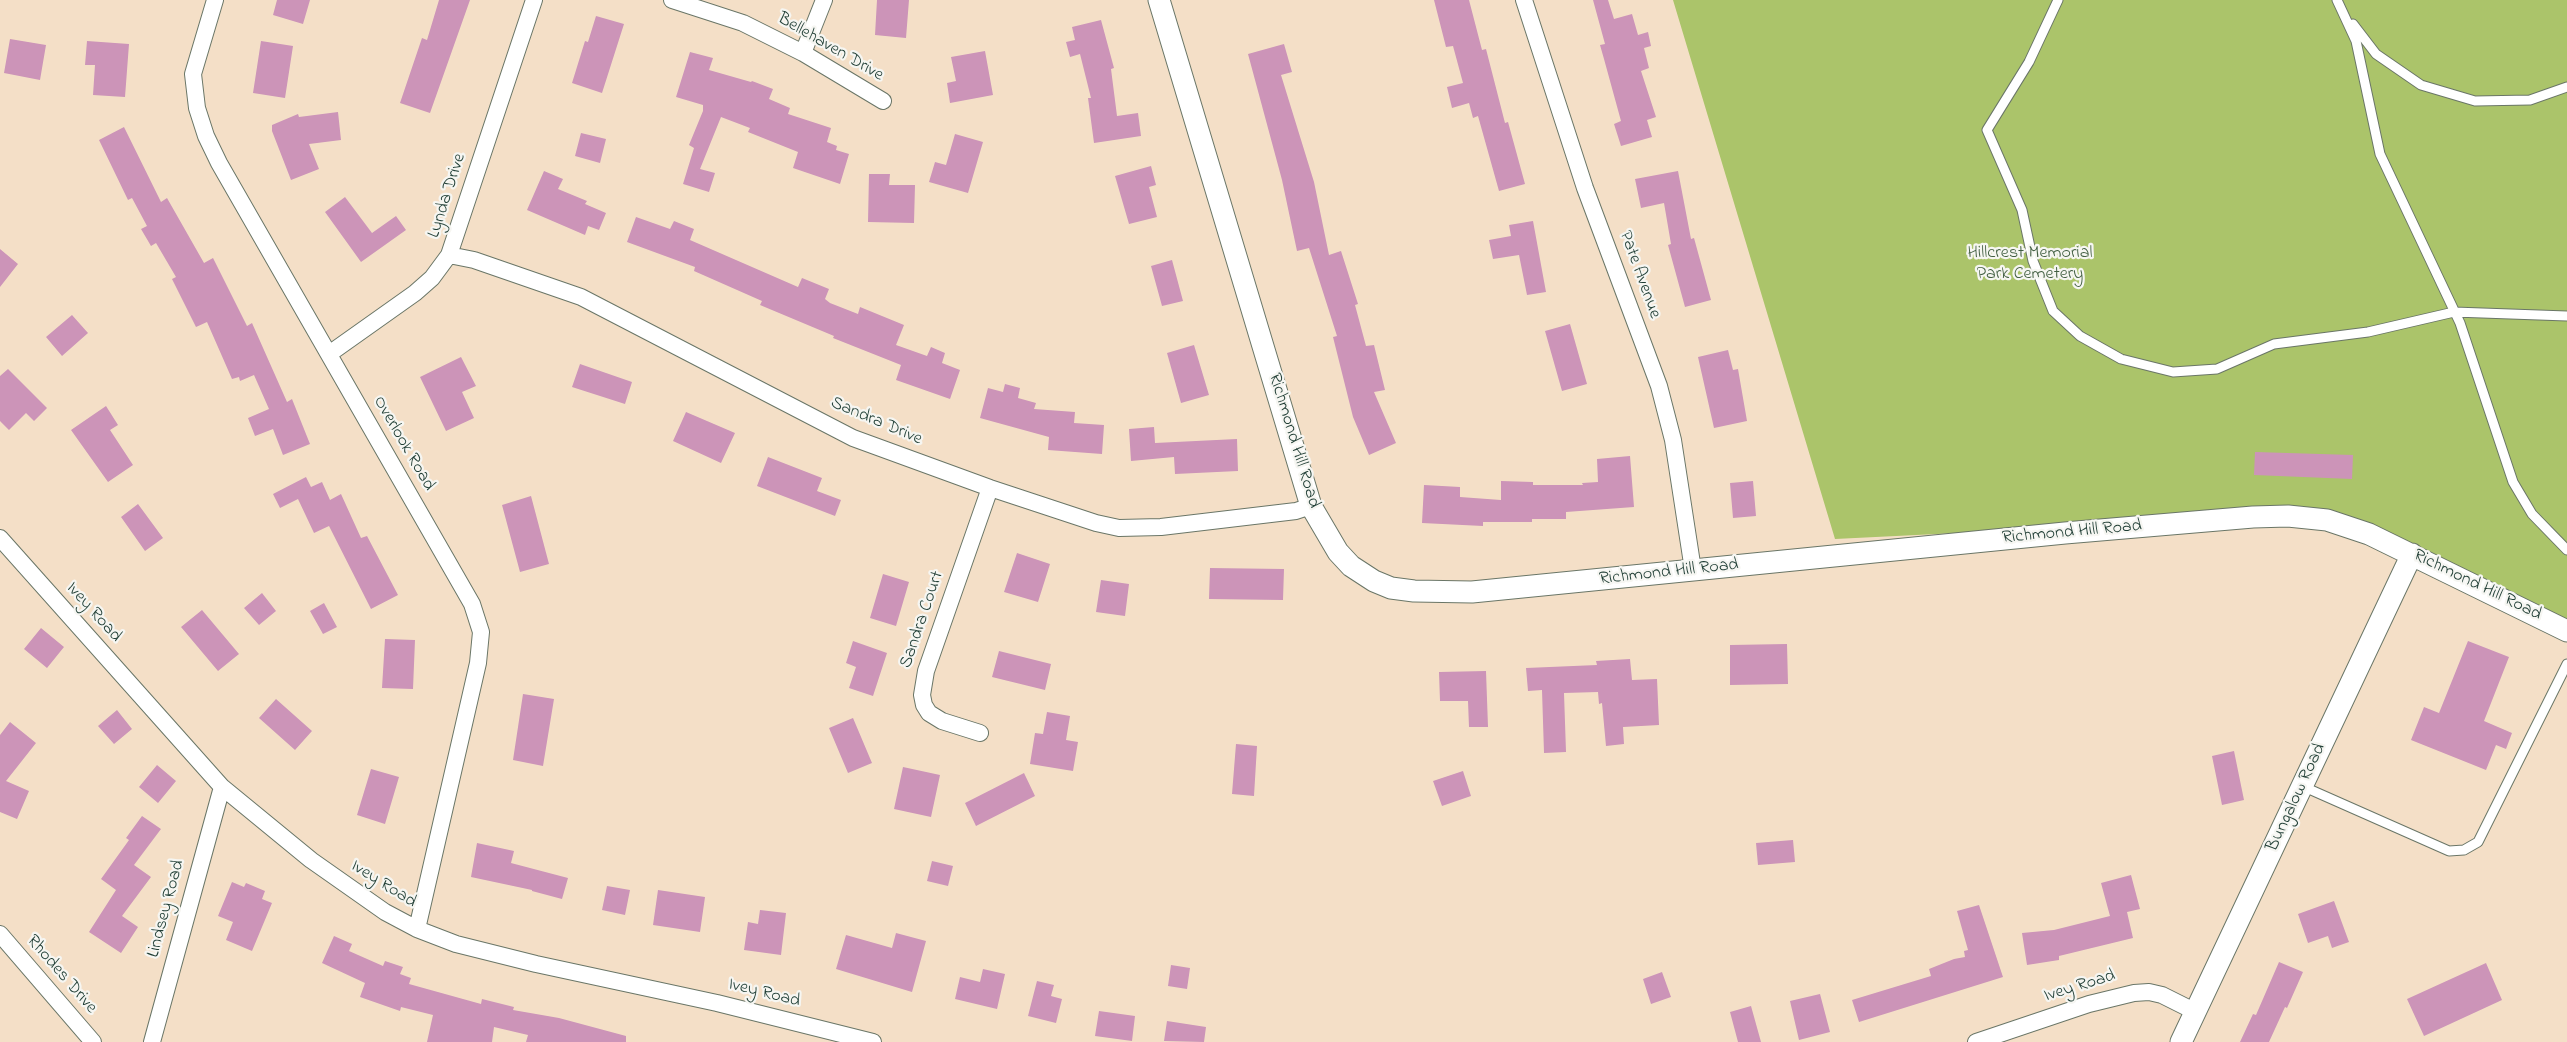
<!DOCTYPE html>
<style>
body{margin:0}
canvas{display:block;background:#f4dfc7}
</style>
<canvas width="2567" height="1042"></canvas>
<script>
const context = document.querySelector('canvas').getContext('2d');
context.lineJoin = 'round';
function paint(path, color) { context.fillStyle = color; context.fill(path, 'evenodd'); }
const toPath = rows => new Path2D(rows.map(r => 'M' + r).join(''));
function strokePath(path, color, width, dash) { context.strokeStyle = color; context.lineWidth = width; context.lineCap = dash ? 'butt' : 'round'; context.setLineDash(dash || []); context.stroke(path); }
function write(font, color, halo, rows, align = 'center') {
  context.font = font + ' "Indie Flower",sans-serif'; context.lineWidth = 4.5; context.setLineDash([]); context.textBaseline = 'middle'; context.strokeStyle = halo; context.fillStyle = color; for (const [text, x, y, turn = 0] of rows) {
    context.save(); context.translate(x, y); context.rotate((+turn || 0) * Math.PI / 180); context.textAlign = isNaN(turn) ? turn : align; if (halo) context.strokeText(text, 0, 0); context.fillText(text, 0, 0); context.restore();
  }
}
paint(toPath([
 [1673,0,2567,0,2567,629,2347,526,2201,521,1835,539]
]), '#abc46a');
paint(toPath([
 [277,0,310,0,303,24,273,15],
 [439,0,470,0,430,113,400,103,422,38,427,40],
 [877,0,909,0,906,38,875,35],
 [1434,0,1469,0,1482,50,1486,49,1505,123,1508,122,1525,184,1499,191,1478,116,1473,118,1469,103,1452,108,1447,87,1463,83,1453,46,1446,47],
 [1593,0,1608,0,1614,19,1632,14,1638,35,1648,32,1651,46,1644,48,1649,68,1641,71,1656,117,1647,120,1652,137,1621,146,1614,124,1621,121,1604,59,1609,58,1604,59,1600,45,1605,44],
 [596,16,624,24,602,93,572,83,585,41,588,42],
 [1101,20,1114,68,1111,69,1117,116,1138,113,1141,136,1094,143,1088,98,1091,98,1080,54,1070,57,1066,42,1075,40,1072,27],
 [10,39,46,45,40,80,4,73],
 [87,41,129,44,125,97,93,95,95,65,85,65],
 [261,41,293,46,285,98,253,93],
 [1284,44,1292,72,1281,75,1314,182,1329,255,1341,251,1358,304,1355,305,1366,346,1374,345,1385,390,1374,392,1396,443,1369,455,1353,417,1333,337,1337,336,1309,248,1297,251,1282,180,1248,54],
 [985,51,993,95,950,103,947,83,956,81,951,57],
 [690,52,713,58,709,70,751,82,752,81,773,89,769,99,790,108,788,114,831,128,827,142,837,146,836,150,849,154,840,184,793,168,798,152,748,132,750,128,721,117,700,169,715,173,709,192,683,184,694,148,689,145,703,111,703,105,676,97],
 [338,112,341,140,309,144,319,169,291,180,272,131,272,125,298,114,299,117],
 [124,127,161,202,167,198,204,263,213,258,247,326,252,323,287,402,292,399,310,444,283,455,273,429,255,436,248,418,269,409,254,375,240,381,239,377,232,379,207,322,196,327,172,279,176,277,156,243,151,246,141,229,147,226,132,198,128,200,99,140],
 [581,133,606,139,600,163,575,156],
 [955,134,983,142,968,193,929,182,935,162,946,165],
 [1151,166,1156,185,1149,187,1157,217,1129,224,1115,176],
 [544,171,563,179,558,189,587,201,585,204,606,213,599,230,588,226,585,235,527,210],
 [1678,171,1691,239,1694,238,1711,300,1685,307,1668,245,1671,244,1664,203,1641,208,1635,179],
 [869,174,890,174,889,185,915,185,914,223,868,222],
 [345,197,372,233,396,216,406,230,361,262,325,212],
 [636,217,670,229,674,221,694,229,690,240,798,287,802,278,829,289,825,299,830,303,858,314,860,307,904,325,896,345,927,356,931,347,945,353,942,363,960,370,950,399,896,380,901,365,833,338,834,336,760,305,762,301,694,271,695,267,627,242],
 [1533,221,1546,292,1527,295,1519,255,1493,259,1489,240,1511,236,1509,225],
 [0,249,18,264,0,287],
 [1172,260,1183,301,1162,306,1151,266],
 [72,315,88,333,62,356,46,337],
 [1570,324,1587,384,1562,391,1545,331],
 [1194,345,1209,395,1181,403,1167,353],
 [1728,350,1733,370,1738,369,1747,421,1714,428,1698,357],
 [461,357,476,386,462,392,474,418,446,431,420,377],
 [580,364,632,382,625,404,572,387],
 [8,369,47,408,34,421,26,413,9,430,0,421,0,376],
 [1005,384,1020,388,1018,398,1036,403,1034,409,1075,412,1074,423,1104,425,1102,454,1048,450,1049,437,980,418,988,388,1003,392],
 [106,406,118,425,110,430,133,465,108,482,71,430],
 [686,412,735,433,721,463,673,441],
 [1154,427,1155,443,1237,439,1238,471,1175,474,1174,457,1131,461,1129,429],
 [2255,452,2353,455,2352,479,2254,475],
 [1630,456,1634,507,1566,512,1566,519,1532,519,1532,522,1483,522,1483,526,1422,523,1424,485,1460,487,1460,497,1501,500,1501,481,1533,482,1533,485,1583,485,1582,483,1598,482,1597,459],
 [768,457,822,478,817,491,841,500,835,516,757,486],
 [306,477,311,487,322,482,330,500,341,494,361,538,367,536,398,595,371,609,329,526,314,533,298,499,280,508,273,494],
 [1753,481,1756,516,1733,518,1730,483],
 [531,496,549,564,520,572,502,505],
 [138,504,163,538,145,551,121,517],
 [1017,553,1050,564,1038,602,1004,592],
 [1210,568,1284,569,1283,600,1209,599],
 [883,574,909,582,896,626,870,618],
 [1101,580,1129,584,1125,616,1096,612],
 [262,593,276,611,259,625,244,608],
 [324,603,337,627,323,634,310,611],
 [202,610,239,654,218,671,181,627],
 [41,628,64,647,47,668,24,649],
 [385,639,415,640,413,689,382,688],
 [853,641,887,653,873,696,849,688,856,667,846,663],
 [2468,641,2509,657,2484,721,2512,733,2506,749,2496,745,2486,770,2411,740,2424,707,2439,713],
 [1787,644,1788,684,1730,685,1730,645],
 [999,651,1051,664,1045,690,992,677],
 [1630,659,1632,680,1657,679,1659,725,1623,727,1624,744,1606,746,1602,703,1599,704,1598,692,1564,693,1566,752,1544,753,1542,690,1528,691,1526,668,1597,665,1596,661],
 [1486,671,1488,727,1469,727,1468,701,1440,701,1439,672],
 [523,694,554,699,543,766,513,760],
 [276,699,312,731,295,750,259,718],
 [117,710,132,729,114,744,98,726],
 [1047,712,1070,716,1066,740,1078,742,1073,771,1030,764,1035,733,1043,734],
 [853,718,872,763,848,773,829,728],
 [10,722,36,743,6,781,29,791,17,819,0,812,0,735],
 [1236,744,1257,746,1254,796,1232,794],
 [2234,751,2244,800,2222,805,2212,756],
 [157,765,176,781,158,803,139,787],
 [903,767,940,775,931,817,894,809],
 [371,769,399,777,385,824,357,815],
 [1463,771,1471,796,1442,806,1433,781],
 [1024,773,1035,796,976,826,965,803],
 [142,816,161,829,134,865,151,877,122,916,138,927,121,953,89,932,116,890,101,879,129,840,126,838],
 [1793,840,1795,862,1758,865,1756,843],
 [477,843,514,851,511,863,568,878,562,899,532,891,532,890,471,877],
 [932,861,953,866,948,886,927,881],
 [2131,875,2140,909,2127,912,2133,938,2059,956,2059,960,2027,965,2022,933,2054,930,2110,916,2101,883],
 [232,882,244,887,246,883,265,891,262,899,272,903,252,951,226,940,233,922,218,916],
 [607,886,630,890,625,915,602,910],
 [658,890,705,897,700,932,653,925],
 [2334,901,2349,942,2332,948,2328,936,2308,943,2298,914],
 [1979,905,2003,977,1859,1022,1852,1000,1931,976,1929,969,1954,959,1965,957,1964,951,1968,950,1957,911],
 [760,910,786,913,781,955,744,950,748,922,758,924],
 [896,933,926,941,912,992,836,969,846,935,892,948],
 [334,936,352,944,349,951,383,966,385,961,403,967,400,974,411,978,409,984,481,1004,482,999,514,1007,513,1010,559,1018,626,1036,626,1042,526,1042,528,1035,494,1027,492,1042,427,1042,433,1015,401,1007,400,1011,360,997,365,983,322,963],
 [2279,962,2303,972,2287,1008,2285,1007,2269,1042,2240,1042,2253,1014,2256,1015],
 [2486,963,2502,1000,2424,1036,2407,999],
 [1171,965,1190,968,1187,989,1168,986],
 [983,969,1005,974,997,1009,955,999,960,977,980,982],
 [1662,972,1671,997,1651,1004,1643,979],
 [1037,981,1054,985,1051,996,1062,999,1056,1023,1028,1016],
 [1820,994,1830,1032,1799,1040,1790,1001],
 [1751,1006,1761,1042,1738,1042,1730,1012],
 [1099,1011,1135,1016,1132,1041,1095,1036],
 [1167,1021,1206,1027,1204,1042,1164,1041]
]), '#cc94b8');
const service = toPath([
 [2058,0,2029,62,1987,130,2022,210,2033,261,2053,311,2080,336,2121,359,2173,372,2217,369,2274,344,2368,332,2454,312,2567,316],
 [2337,0,2356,41,2380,154,2460,323,2513,482,2532,514,2567,550],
 [2353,24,2376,54,2421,85,2475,101,2530,100,2567,87],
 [2302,786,2449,851,2464,850,2478,842,2567,664]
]);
const minor = toPath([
 [215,0,193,74,197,108,206,136,219,163,472,604,481,632,478,663,417,929],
 [672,0,743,23,803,53,883,101],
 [1524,0,1585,188,1659,386,1673,440,1693,570],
 [803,53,824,0],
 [449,255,474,260,581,297,853,438,990,488,1096,523,1119,528,1161,527,1296,511,1311,506],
 [329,354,415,293,432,278,449,255,534,0],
 [0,538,222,787,311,860,385,912,417,929,456,944,536,964,717,1003,873,1042],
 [980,733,942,721,929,713,924,705,922,695,926,671,990,488],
 [0,934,93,1042],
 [152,1042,222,787],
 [1976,1042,2089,1004,2134,993,2149,992,2162,995,2196,1012]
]);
const tertiary = toPath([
 [1159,0,1311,506,1338,552,1351,566,1374,581,1391,588,1414,591,1472,592,2065,533,2253,517,2288,516,2327,520,2369,534,2567,631],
 [2181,1042,2412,554]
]);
strokePath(service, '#6a7667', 11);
strokePath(minor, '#6a7667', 18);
strokePath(tertiary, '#6a7667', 23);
strokePath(service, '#fff', 9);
strokePath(minor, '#fff', 16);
strokePath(tertiary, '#fff', 21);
write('18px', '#1f3d34', '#f6f6f2', [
 ["Bellehaven Drive",830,48,30],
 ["Lynda Drive",448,196,-72],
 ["Pate Avenue",1639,275,70],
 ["Sandra Drive",876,422,23],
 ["Richmond Hill Road",1293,441,73],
 ["Overlook Road",403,444,60],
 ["Richmond Hill Road",2072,533,-5],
 ["Richmond Hill Road",1669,573,-6],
 ["Richmond Hill Road",2477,586,26],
 ["Ivey Road",93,613,48],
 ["Sandra Court",923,620,-71],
 ["Bungalow Road",2297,798,-65],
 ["Ivey Road",383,885,32],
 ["Lindsey Road",167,909,-75],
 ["Rhodes Drive",61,975,49],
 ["Ivey Road",2080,987,-17],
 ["Ivey Road",764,994,14]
]);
write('18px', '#425f42', '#f6f6f2', [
 ["Hillcrest Memorial",2030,254],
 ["Park Cemetery",2030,275]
]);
</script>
